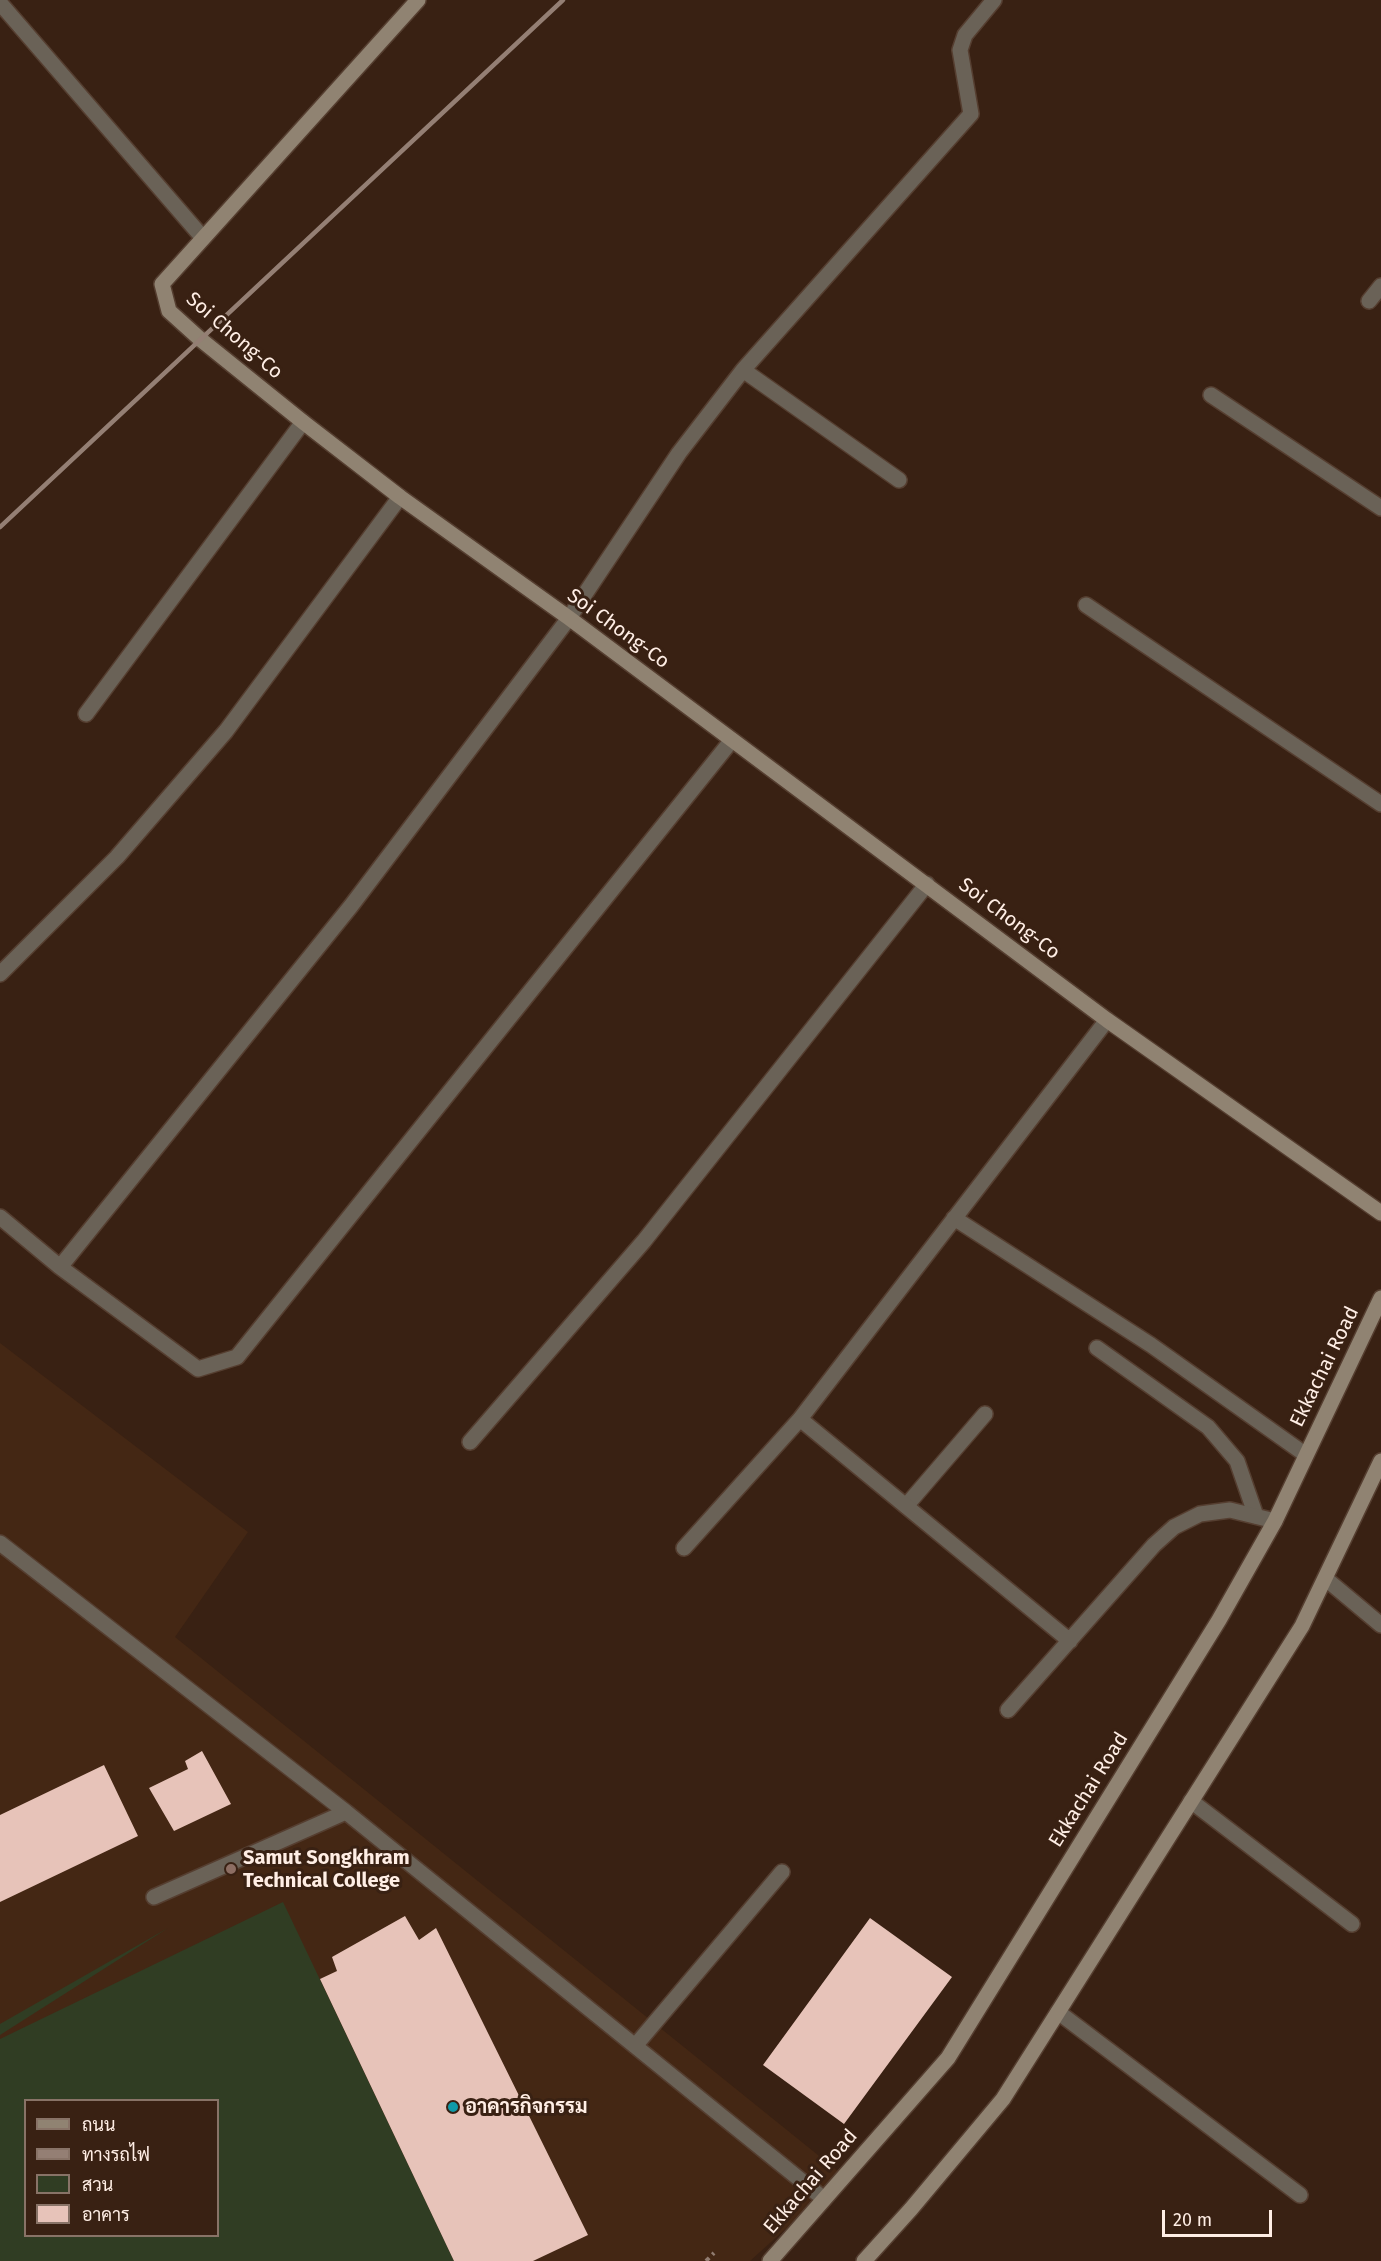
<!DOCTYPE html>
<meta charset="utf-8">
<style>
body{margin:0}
#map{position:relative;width:1381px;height:2261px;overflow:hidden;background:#392113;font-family:"Fira Sans",Sarabun,sans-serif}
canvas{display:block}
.legend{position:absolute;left:24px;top:2099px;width:195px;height:138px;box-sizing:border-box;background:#392113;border:2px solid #887367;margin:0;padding:8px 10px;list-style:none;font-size:18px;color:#ffeee5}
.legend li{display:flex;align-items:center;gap:12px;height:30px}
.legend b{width:30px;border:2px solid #887367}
.scale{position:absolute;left:1162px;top:2210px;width:110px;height:27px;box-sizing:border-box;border:3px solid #ffeee5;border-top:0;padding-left:8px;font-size:18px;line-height:21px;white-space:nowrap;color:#ffeee5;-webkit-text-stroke:4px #392113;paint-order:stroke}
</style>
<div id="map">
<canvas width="1381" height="2261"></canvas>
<ul class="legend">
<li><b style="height:8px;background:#908372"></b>ถนน</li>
<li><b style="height:8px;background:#947f74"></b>ทางรถไฟ</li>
<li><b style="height:16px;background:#303d23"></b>สวน</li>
<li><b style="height:16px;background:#e7c3b9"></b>อาคาร</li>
</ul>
<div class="scale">20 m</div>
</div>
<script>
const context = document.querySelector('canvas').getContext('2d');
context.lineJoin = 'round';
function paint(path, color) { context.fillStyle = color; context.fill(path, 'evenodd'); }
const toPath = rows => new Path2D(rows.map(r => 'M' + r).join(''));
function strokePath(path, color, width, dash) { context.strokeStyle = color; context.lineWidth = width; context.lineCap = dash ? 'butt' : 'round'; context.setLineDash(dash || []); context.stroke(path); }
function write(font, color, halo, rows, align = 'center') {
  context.font = font + ' "Fira Sans",Sarabun,sans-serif'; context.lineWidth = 6; context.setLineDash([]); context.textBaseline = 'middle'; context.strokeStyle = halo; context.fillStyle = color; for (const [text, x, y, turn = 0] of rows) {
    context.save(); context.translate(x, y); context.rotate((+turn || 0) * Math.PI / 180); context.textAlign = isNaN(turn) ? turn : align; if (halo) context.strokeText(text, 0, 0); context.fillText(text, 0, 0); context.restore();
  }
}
paint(toPath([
 [0,1343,248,1532,175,1637,844,2176,750,2261,0,2261],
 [26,2100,218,2100,218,2236,26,2236]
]), '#442714');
paint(toPath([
 [283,1902,454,2261,0,2261,0,2039],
 [218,2100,218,2236,26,2236,26,2100],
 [168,1928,0,2035,0,2024]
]), '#303d23');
paint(toPath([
 [202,1751,231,1804,174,1831,149,1788,188,1769,185,1761],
 [104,1765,138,1836,0,1902,0,1815],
 [405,1916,419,1940,436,1928,588,2235,533,2261,454,2261,320,1979,337,1971,332,1957],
 [870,1918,952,1977,844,2124,763,2065]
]), '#e7c3b9');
const lane = toPath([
 [1369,301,1381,286],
 [1086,605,1381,804],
 [1097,1348,1208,1427,1237,1461,1256,1516],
 [906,1506,985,1414],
 [0,1543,346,1812,154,1897],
 [1191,1801,1352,1924],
 [346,1812,824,2199],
 [1058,2012,1300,2195],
 [635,2046,782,1872]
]);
const street = toPath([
 [0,3,203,238],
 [743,370,899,480],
 [1211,395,1381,508],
 [86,714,303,422],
 [0,974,117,857,226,731,400,497],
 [0,1217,60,1267,198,1369,237,1357,732,740],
 [954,1218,1151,1345,1306,1455],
 [60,1267,351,906,569,618,679,453,743,370,971,114,960,50,965,35,994,0],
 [800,1419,1070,1641],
 [470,1442,644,1241,927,884],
 [684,1548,800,1419,1107,1020],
 [1326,1579,1381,1625],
 [1008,1710,1154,1545,1174,1527,1200,1514,1230,1510,1275,1521]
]);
const secondary = toPath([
 [418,0,162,284,169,311,200,339,303,422,400,497,569,618,1107,1020,1381,1213],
 [770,2261,948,2058,1219,1620,1275,1521,1381,1298],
 [864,2261,911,2209,1003,2099,1302,1626,1381,1461]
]);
strokePath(lane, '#553e30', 18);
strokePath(street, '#553e30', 18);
strokePath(secondary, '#553e30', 18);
strokePath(toPath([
 [706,2261,714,2253]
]), '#917c70', 4, [4.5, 4.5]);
strokePath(lane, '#6a6257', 15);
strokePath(street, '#6a6257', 15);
strokePath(secondary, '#908372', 15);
strokePath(toPath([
 [0,527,563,0]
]), '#947f74', 4.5);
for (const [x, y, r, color] of [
 [231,1869,6,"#8d6e63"],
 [453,2107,6,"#0f9aa8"]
]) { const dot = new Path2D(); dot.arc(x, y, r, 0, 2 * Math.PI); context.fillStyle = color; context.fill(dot); strokePath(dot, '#392113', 2); }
write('20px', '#ffeee5', '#392113', [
 ["Soi Chong-Co",234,336,41],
 ["Soi Chong-Co",618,629,36],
 ["Soi Chong-Co",1009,919,37],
 ["Ekkachai Road",1325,1367,-64],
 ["Ekkachai Road",1089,1790,-58],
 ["Ekkachai Road",811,2182,-49]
]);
write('bold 20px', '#ffeee5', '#392113', [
 ["Samut Songkhram",243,1858],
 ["Technical College",243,1881],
 ["อาคารกิจกรรม",465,2107]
], 'left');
</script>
